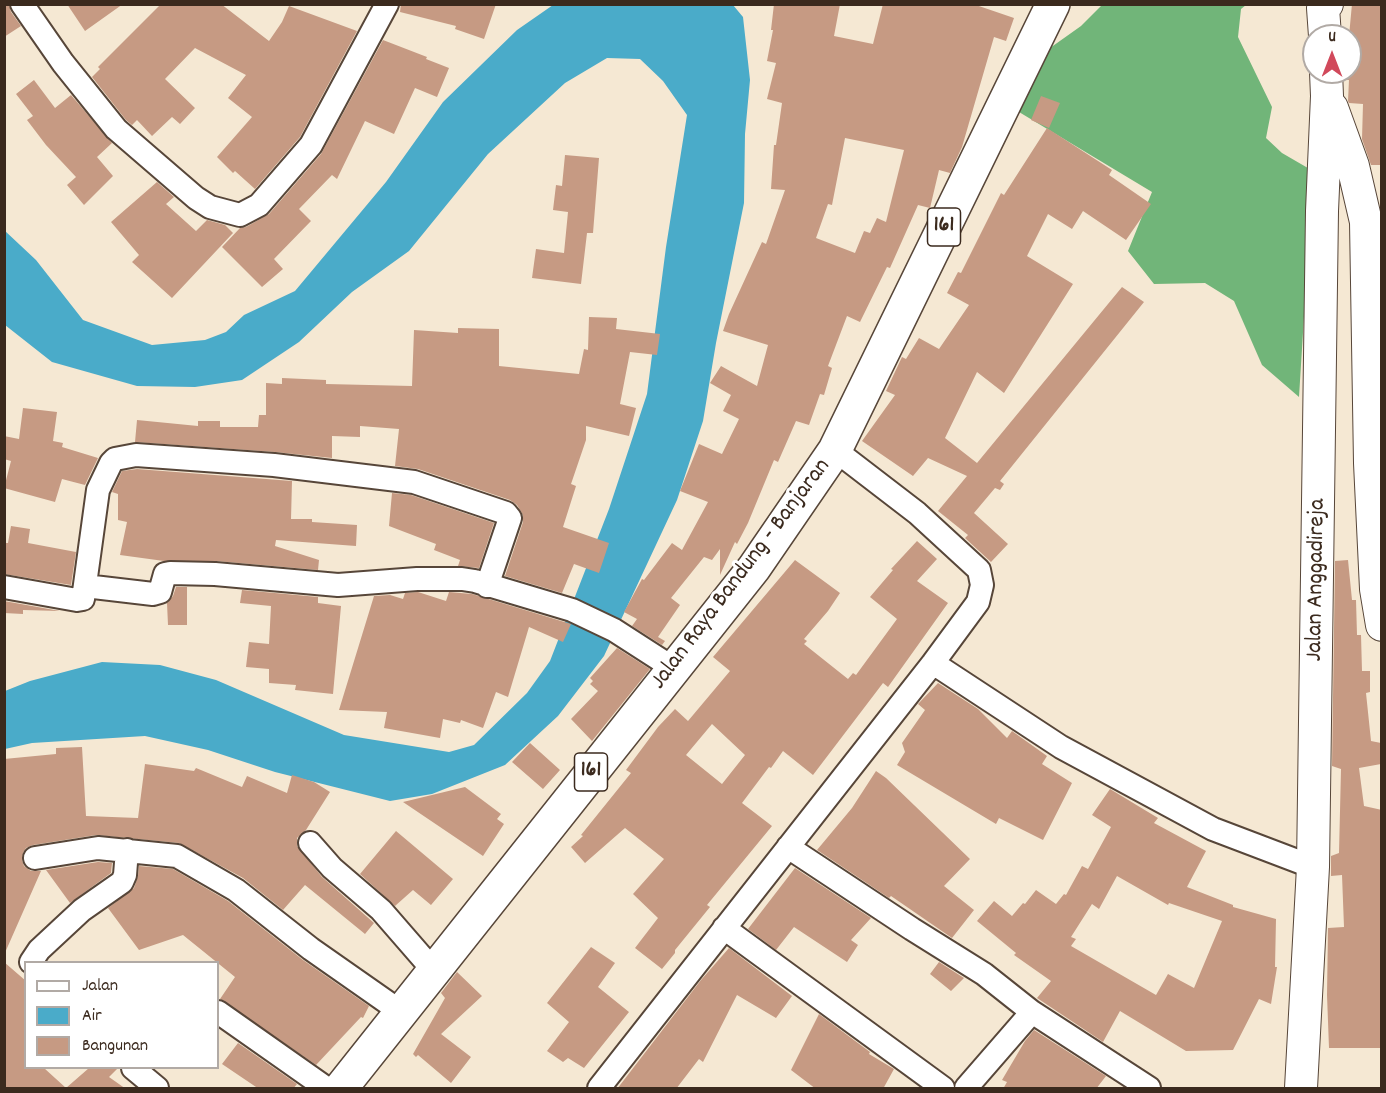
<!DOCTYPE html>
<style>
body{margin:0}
#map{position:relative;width:1386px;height:1093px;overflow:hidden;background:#f5e8d3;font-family:Dekko,sans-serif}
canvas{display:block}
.frame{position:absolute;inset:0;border:6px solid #3b2a1e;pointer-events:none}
.legend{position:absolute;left:24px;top:961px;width:195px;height:108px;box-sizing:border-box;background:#fff;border:2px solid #b1aaa5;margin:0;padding:8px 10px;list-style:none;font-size:18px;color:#3b2a1e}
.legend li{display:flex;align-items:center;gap:12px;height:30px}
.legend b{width:30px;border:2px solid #b1aaa5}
.north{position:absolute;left:1302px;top:24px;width:60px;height:60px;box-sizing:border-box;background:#fff;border:2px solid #b1aaa5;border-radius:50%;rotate:0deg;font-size:16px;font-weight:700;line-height:24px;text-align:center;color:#3b2a1e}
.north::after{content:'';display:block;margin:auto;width:21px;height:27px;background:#d1495b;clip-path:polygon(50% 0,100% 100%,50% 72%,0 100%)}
</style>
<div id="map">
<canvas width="1386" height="1093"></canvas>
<div class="frame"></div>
<ul class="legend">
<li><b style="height:8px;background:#fff"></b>Jalan</li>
<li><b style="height:16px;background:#4aabc9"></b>Air</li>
<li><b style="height:16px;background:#c69a83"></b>Bangunan</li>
</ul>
<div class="north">U</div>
</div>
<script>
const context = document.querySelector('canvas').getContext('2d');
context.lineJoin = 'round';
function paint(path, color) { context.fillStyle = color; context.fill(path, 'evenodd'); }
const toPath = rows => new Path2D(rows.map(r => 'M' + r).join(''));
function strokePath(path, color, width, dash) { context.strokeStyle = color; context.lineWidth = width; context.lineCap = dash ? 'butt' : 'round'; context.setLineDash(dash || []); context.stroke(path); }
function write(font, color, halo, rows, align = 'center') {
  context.font = font + ' Dekko,sans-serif'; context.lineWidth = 6; context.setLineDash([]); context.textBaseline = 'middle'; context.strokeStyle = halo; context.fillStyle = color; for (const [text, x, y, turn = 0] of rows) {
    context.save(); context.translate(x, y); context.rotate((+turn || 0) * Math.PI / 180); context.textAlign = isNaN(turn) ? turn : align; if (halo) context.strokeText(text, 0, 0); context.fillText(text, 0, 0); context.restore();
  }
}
paint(toPath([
 [1102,5,1246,5,1241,9,1238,37,1272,107,1266,138,1282,153,1313,171,1299,397,1262,365,1234,301,1205,283,1154,284,1128,251,1152,192,1019,112,1050,48,1081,26]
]), '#71b579');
paint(toPath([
 [553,5,733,5,743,17,750,80,745,134,744,203,716,343,703,421,677,500,604,656,558,716,505,765,432,794,390,801,275,772,208,750,145,736,32,743,5,749,5,691,30,681,102,662,160,665,216,680,344,735,449,752,474,745,527,693,550,661,609,509,647,394,666,247,687,115,663,81,640,59,607,58,565,83,488,154,409,251,352,292,299,342,242,380,195,387,137,386,52,362,5,325,4,230,36,260,83,320,152,345,205,340,226,332,244,315,295,291,386,182,443,102,517,30]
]), '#4aabc9');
paint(toPath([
 [4,4,9,4,11,12,21,26,4,37],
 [67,4,123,4,85,31],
 [161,4,221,4,269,41,282,22,289,6,357,31,300,137,255,189,235,171,233,173,217,157,252,117,228,98,246,75,195,48,165,79,195,108,180,124,172,117,152,136,137,120,132,125,126,120,92,77,100,69,98,67],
 [401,4,496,4,484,39,455,29,456,26,400,12],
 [774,4,840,4,834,36,873,44,883,4,973,4,1014,18,1006,41,994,37,962,147,950,173,939,170,930,208,918,205,890,268,887,267,860,322,847,316,828,366,832,368,824,395,820,394,809,425,796,421,778,462,774,460,748,523,737,544,735,542,720,575,720,549,712,560,704,557,671,598,680,605,658,637,665,641,662,645,632,626,637,619,624,612,642,579,644,580,672,543,682,550,708,502,680,491,699,444,722,454,739,419,723,411,731,395,710,383,721,366,757,386,768,345,723,331,729,314,762,242,766,244,785,190,771,189,774,145,776,145,782,103,767,99,776,63,767,61,773,30,771,30],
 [845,138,904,150,886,222,877,218,870,233,864,231,855,253,816,238,828,204,832,205],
 [1352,4,1382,4,1382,165,1371,165,1362,139,1363,104,1349,103,1348,101,1349,80,1347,80,1348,72,1350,72,1349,36],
 [383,40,427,57,426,59,449,68,437,97,415,88,394,134,365,121,337,179,332,175,299,209,311,221,274,259,283,269,262,287,222,247,240,228,246,227,269,214,321,154],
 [34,80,55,108,71,95,112,143,97,157,113,176,84,205,67,185,76,177,46,145,27,120,33,116,16,94],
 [1041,96,1060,103,1049,128,1031,120],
 [1047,128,1112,170,1109,175,1151,204,1126,240,1083,211,1072,229,1048,214,1027,256,1073,284,1004,393,977,372,945,438,977,463,1122,287,1144,302,1000,481,1004,484,1000,490,995,488,974,513,1008,544,991,562,965,538,968,535,938,511,967,476,928,458,913,476,862,441,895,395,886,391,902,357,906,359,919,338,939,349,969,305,947,293,958,272,961,273,1001,193,1004,195],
 [565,155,599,158,593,233,587,233,581,284,532,278,536,249,564,253,568,212,553,210,556,185,562,186],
 [157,182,174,197,166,204,196,231,207,220,225,225,233,233,172,298,132,262,139,255,111,222],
 [589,317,617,318,616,329,660,334,657,355,630,352,620,404,636,408,629,436,586,426,586,440,571,484,576,486,563,527,609,543,599,573,574,564,562,593,505,576,523,522,523,515,517,505,510,500,418,469,395,466,399,429,360,426,360,437,332,436,332,458,275,452,135,442,137,420,198,426,198,421,220,421,220,427,258,427,259,415,266,415,266,383,282,384,282,378,326,380,326,384,412,386,414,330,458,333,458,328,499,329,499,366,579,374,584,349,588,350],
 [23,408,57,412,53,441,63,443,62,447,98,458,85,485,62,479,55,502,4,488,11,461,4,459,4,436,19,439],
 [137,469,292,481,291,519,312,519,312,522,357,525,356,546,276,540,275,546,319,560,318,570,216,561,164,561,120,555,127,522,118,520,118,494,112,492,122,471],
 [392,493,411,495,494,523,479,568,458,566,460,560,434,550,436,544,389,526],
 [11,526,30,529,28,543,76,552,71,585,4,574,4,543,8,543],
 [917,541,937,559,917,581,948,603,888,687,883,683,813,775,783,751,771,768,769,767,742,803,772,826,707,905,710,907,675,950,675,953,662,969,635,948,658,918,633,894,664,859,625,828,585,863,571,847,583,836,581,835,631,773,626,770,658,727,675,709,688,721,730,671,713,657,795,560,840,593,828,611,804,639,807,641,804,644,848,679,853,673,856,675,897,619,870,597,893,570,891,569],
 [712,724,745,755,722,784,686,755],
 [1348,560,1352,600,1356,600,1357,635,1361,635,1362,671,1370,671,1370,692,1366,693,1371,741,1381,743,1381,764,1359,768,1364,806,1382,810,1381,1048,1329,1048,1327,995,1328,928,1344,927,1342,875,1331,876,1331,856,1339,853,1341,769,1332,766,1335,561],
 [176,587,187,587,187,625,168,625,167,603,173,596],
 [242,590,318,597,318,603,341,606,333,694,295,690,296,685,269,683,269,669,246,667,249,642,269,644,271,606,240,603],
 [418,592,446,601,449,592,472,594,571,624,563,642,529,627,508,697,496,692,483,728,461,720,460,723,443,719,440,738,384,728,387,712,339,710,374,596,390,595,403,599,405,593],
 [4,601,60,611,23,610,23,614,4,613],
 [617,648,650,669,592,741,571,719,598,691,590,684,593,681,590,678],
 [938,683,978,709,1007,738,1012,731,1047,756,1042,764,1072,783,1043,840,999,818,996,824,897,765,905,752,902,743,925,710,918,704],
 [530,743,560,770,543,789,512,762],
 [82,747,86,816,138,818,145,764,194,771,196,768,242,787,247,776,287,793,292,775,314,782,330,792,306,830,297,838,297,846,322,877,374,923,365,934,305,885,283,910,243,878,179,843,96,835,33,845,26,848,23,853,22,860,24,866,31,871,41,871,4,955,4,759,56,754,56,748],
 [876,771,886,778,970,859,944,886,974,910,952,938,891,896,889,898,817,850,852,808],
 [465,787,501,814,497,819,504,824,483,856,403,802],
 [1110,789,1158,818,1154,823,1206,851,1187,887,1233,905,1233,907,1276,919,1275,967,1277,967,1271,1004,1259,999,1233,1050,1186,1051,1120,1011,1103,1042,1037,998,1051,981,1014,955,1016,953,977,921,994,901,1012,916,1023,903,1025,904,1036,890,1056,904,1064,894,1066,895,1082,866,1088,869,1111,827,1092,815],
 [1117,876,1168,905,1169,903,1222,921,1194,988,1168,974,1156,995,1071,946,1076,939,1071,937,1092,904,1099,909],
 [396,831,453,879,431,905,413,890,395,906,360,874],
 [98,862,112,863,111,873,70,903,46,870],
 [139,866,173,869,228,901,303,960,369,1006,363,1018,361,1017,316,1065,220,999,235,977,183,935,139,950,108,908,134,888,138,876],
 [795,868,871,918,851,940,858,945,847,962,794,927,776,950,748,929],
 [591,947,615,963,598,987,629,1012,584,1068,568,1058,563,1062,547,1051,569,1022,547,1003],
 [729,948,792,996,776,1018,737,995,703,1062,699,1059,676,1089,617,1089,701,980],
 [4,962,26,981,26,1068,44,1068,66,1088,89,1068,118,1068,109,1077,126,1089,4,1089],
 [939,962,964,978,951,991,930,974],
 [457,972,482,996,441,1034,471,1057,451,1083,418,1055,416,1057,413,1054,445,998,441,993],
 [819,1014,870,1052,869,1054,894,1069,883,1089,816,1089,791,1070],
 [1034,1030,1106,1076,1096,1089,1003,1089,1007,1082,1002,1080,1025,1041],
 [238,1043,297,1084,293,1089,259,1089,222,1064]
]), '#c69a83');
const minor = toPath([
 [22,4,63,63,116,129,196,198,210,207,240,215,259,205,311,145,387,4],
 [85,586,153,594,160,592,165,574,170,573,215,574,338,585,417,579,462,579,475,581,572,610,614,630,673,668],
 [4,587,77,600,83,599,98,490,111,463,115,459,136,455,274,465,414,482,506,513,510,518,487,586],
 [933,663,1061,747,1213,829,1313,867],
 [310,843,332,868,381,910,434,971],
 [788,847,912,929,984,974,1032,1012,1149,1088],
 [35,858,98,848,177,856,236,890,311,949,401,1012],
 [724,928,943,1088],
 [31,962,39,950,82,910,122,882,125,875,127,850],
 [218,1012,326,1088],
 [133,1068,157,1088],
 [599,1088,933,663,978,602,982,585,979,570,917,513,835,450],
 [966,1088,1032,1012]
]);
const secondary = toPath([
 [1325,36,1323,8,1327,4],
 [1332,108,1353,166,1366,222,1370,463,1376,589,1382,625],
 [1301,1088,1313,867,1322,211,1327,96,1326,72]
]);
const primary = toPath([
 [341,1088,754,568,835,450,1053,4]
]);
strokePath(minor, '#574639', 26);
strokePath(secondary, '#574639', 34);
strokePath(primary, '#574639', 36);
strokePath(minor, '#fff', 22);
strokePath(secondary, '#fff', 32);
strokePath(primary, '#fff', 33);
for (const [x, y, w] of [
 [944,227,33],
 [591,772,33]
]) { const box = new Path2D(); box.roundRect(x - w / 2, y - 19, w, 38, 4.5); context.fillStyle = '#fff'; context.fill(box); strokePath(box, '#3b2a1e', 1.5); }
write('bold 22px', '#3b2a1e', null, [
 ["161",944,227],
 ["161",591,772]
]);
write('24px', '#3b2a1e', '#fff', [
 ["Jalan Raya Bandung - Banjaran",742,575,-53],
 ["Jalan Anggadireja",1318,580,-89]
]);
</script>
